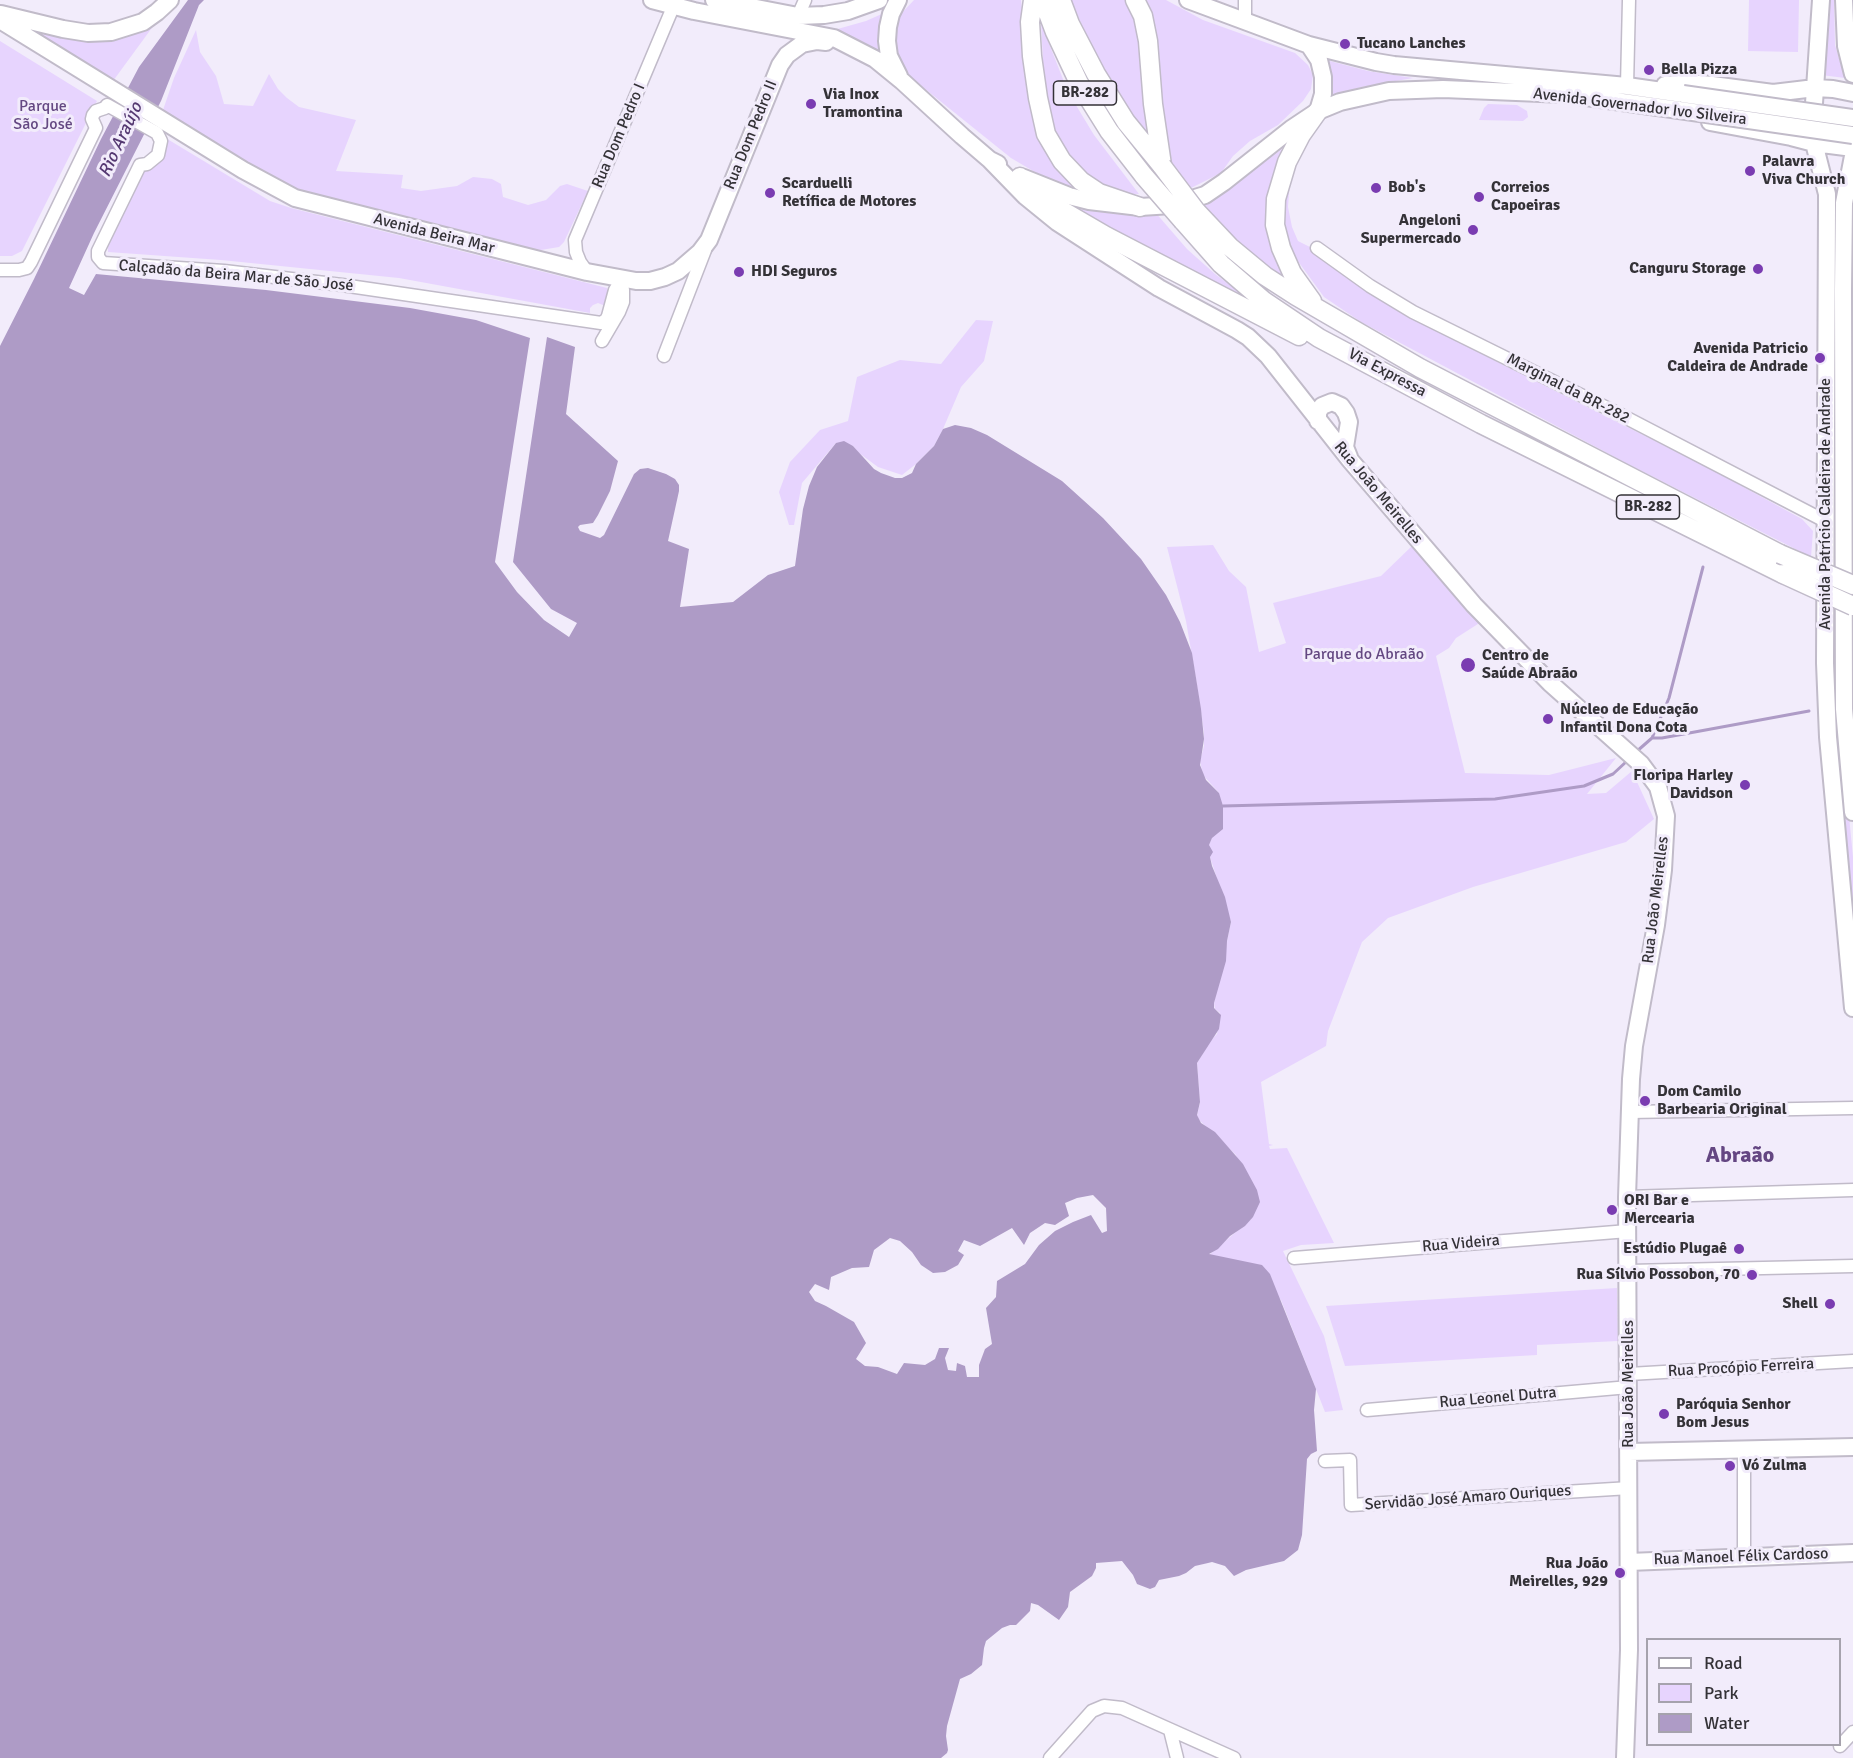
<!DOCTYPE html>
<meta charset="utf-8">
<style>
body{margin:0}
#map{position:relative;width:1853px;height:1758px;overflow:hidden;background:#f2ecfb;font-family:Signika,sans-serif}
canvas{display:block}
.legend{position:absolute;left:1646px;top:1638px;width:195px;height:108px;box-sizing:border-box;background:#f2ecfb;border:2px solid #a6a2ad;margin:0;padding:8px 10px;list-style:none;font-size:18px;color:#343237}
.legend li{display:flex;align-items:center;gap:12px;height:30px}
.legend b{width:30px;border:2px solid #a6a2ad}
</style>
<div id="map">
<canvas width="1853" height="1758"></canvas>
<ul class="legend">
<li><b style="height:8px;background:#fff"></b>Road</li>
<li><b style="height:16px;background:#e7d4fe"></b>Park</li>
<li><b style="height:16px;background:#ae9bc6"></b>Water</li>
</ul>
</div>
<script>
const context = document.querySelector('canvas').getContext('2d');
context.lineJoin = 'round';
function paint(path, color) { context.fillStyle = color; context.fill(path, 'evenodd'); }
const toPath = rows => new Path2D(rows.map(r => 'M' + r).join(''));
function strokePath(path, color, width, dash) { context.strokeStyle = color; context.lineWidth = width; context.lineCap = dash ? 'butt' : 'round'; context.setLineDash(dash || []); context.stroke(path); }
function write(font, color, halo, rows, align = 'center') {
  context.font = font + ' Signika,sans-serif'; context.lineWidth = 6; context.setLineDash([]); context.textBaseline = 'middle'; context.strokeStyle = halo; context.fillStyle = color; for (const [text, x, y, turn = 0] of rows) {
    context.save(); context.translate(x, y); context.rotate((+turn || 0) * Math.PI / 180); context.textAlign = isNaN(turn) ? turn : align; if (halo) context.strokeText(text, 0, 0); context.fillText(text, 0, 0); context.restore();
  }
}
paint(toPath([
 [914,0,1021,0,1032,100,1087,194,1045,178,1011,158,904,72,894,58,893,29,897,18],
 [1071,0,1130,0,1142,33,1150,141,1098,63],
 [1143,0,1166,0,1203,20,1295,53,1308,65,1313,75,1311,89,1303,101,1278,125,1250,141,1233,156,1221,173,1189,189,1174,169,1165,145],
 [1749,0,1799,0,1798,52,1748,51],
 [1826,0,1834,0,1835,45,1845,78,1821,75],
 [884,13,877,40,881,55,864,44,834,30,866,21],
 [1041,23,1068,92,1094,135,1139,194,1123,194,1108,189,1083,175,1052,135,1045,97],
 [154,25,113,81,32,30,96,41,115,39,139,32],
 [196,30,200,52,216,76,224,104,253,106,269,74,278,89,287,98,299,107,356,120,336,171,403,175,401,188,421,191,457,186,473,177,492,179,501,184,503,197,528,205,546,200,560,186,567,184,588,191,564,242,559,247,541,250,523,249,297,191,250,166,163,110,174,78],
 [0,41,97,101,22,251,12,256,0,256],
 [1326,60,1368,71,1413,78,1362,87,1330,96,1332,88,1329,69],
 [1488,104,1517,105,1527,111,1528,117,1523,121,1479,120,1484,108],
 [164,137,270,201,291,208,607,288,609,296,605,310,603,305,598,303,593,305,590,308,590,313,399,278,221,260,108,252,108,247,145,168,158,163,163,157,166,144],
 [1286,146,1273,177,1268,197,1294,289,1254,258,1222,227,1204,205,1239,181],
 [1290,179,1288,207,1292,227,1298,241,1310,247,1336,270,1406,316,1703,465,1802,519,1813,531,1811,557,1626,463,1361,322,1324,297,1292,253,1283,216],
 [1057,202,1095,211,1135,215,1155,212,1187,249,1215,274,1256,304],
 [976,320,993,321,984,361,961,387,943,429,934,446,916,464,902,475,878,467,859,453,853,446,836,443,802,483,794,525,789,525,779,492,790,462,820,430,848,421,857,377,900,360,941,364],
 [1829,532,1834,535,1834,627,1840,640,1841,734,1853,857,1853,942,1833,737],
 [1414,544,1481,622,1456,638,1449,648,1436,656,1465,773,1549,775,1616,758,1587,794,1606,793,1632,771,1654,819,1626,842,1473,887,1388,918,1362,942,1328,1031,1326,1046,1261,1082,1269,1144,1273,1145,1269,1146,1270,1149,1287,1148,1334,1243,1301,1245,1283,1251,1324,1336,1343,1410,1325,1412,1281,1300,1234,1260,1209,1255,1251,1219,1236,1155,1199,1120,1197,1115,1200,1103,1197,1063,1210,1041,1217,1034,1220,1013,1215,1009,1214,1003,1231,922,1210,857,1209,844,1212,838,1219,793,1203,775,1200,761,1204,746,1204,733,1196,679,1186,621,1167,547,1213,545,1229,571,1246,587,1259,652,1286,643,1273,603,1381,576],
 [1617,1288,1618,1341,1537,1345,1537,1355,1345,1366,1326,1306]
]), '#e7d4fe');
paint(toPath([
 [188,0,204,0,199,5,161,101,94,233,69,288,84,295,96,274,266,290,410,308,476,320,530,338,495,562,517,592,544,620,569,637,577,623,551,609,513,562,547,337,575,347,566,414,618,461,610,491,598,515,593,523,580,525,578,527,580,531,600,538,604,535,634,474,640,469,648,468,666,474,675,479,679,485,679,491,668,541,689,549,680,607,733,602,768,575,795,566,803,509,809,486,817,467,836,443,844,441,853,446,874,469,881,473,895,478,902,478,912,473,916,464,934,446,943,429,955,425,971,428,987,435,1062,481,1103,518,1141,559,1166,595,1180,622,1192,653,1201,709,1204,739,1200,765,1206,780,1219,793,1223,806,1223,829,1212,838,1209,845,1213,852,1210,857,1212,866,1225,897,1231,922,1227,941,1226,961,1214,1003,1214,1008,1221,1015,1219,1029,1197,1063,1200,1102,1197,1115,1201,1123,1215,1132,1243,1164,1257,1190,1260,1202,1253,1217,1245,1226,1230,1236,1218,1249,1209,1254,1262,1265,1270,1274,1316,1389,1314,1410,1317,1451,1311,1454,1307,1459,1302,1535,1298,1550,1284,1561,1246,1570,1234,1576,1225,1566,1212,1562,1208,1563,1195,1566,1186,1573,1179,1576,1159,1580,1155,1587,1150,1589,1137,1584,1133,1575,1122,1561,1096,1563,1096,1568,1092,1576,1070,1592,1068,1607,1059,1620,1038,1605,1031,1603,1030,1611,1016,1625,1010,1625,1002,1628,986,1641,984,1648,982,1665,971,1674,960,1679,947,1726,946,1736,948,1750,947,1753,941,1758,0,1758,0,346,34,279,101,139,139,67],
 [1093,1195,1106,1208,1107,1231,1102,1233,1091,1215,1073,1222,1055,1231,1039,1245,1025,1264,997,1281,996,1297,986,1308,992,1344,985,1349,979,1365,979,1377,967,1377,965,1366,957,1363,956,1371,948,1370,945,1358,949,1348,939,1348,935,1359,925,1365,904,1363,897,1374,878,1367,865,1366,856,1359,866,1343,854,1322,826,1306,815,1301,809,1292,815,1284,829,1290,831,1277,852,1268,869,1267,874,1250,890,1238,900,1241,912,1252,921,1265,933,1273,945,1272,958,1265,964,1255,958,1251,964,1240,980,1246,1012,1228,1024,1245,1030,1233,1045,1223,1055,1225,1069,1216,1065,1203,1077,1198]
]), '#ae9bc6');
strokePath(toPath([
 [1652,738,1669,698,1703,567],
 [1636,752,1652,738,1662,738,1809,711],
 [1223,806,1495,799,1584,786,1613,774,1627,761]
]), '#ae9bc6', 3);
const minor = toPath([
 [1245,0,1245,21],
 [798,16,805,0],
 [1627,86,1629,0],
 [1317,248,1370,286,1413,312,1619,414,1825,521],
 [0,270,19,270,27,268,31,262,96,128,92,119,93,115,96,111,105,108,107,105,157,133,161,141,158,155,147,164,140,165,98,251,98,257,103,263,224,271,342,285,601,323,606,320,608,316,615,290,621,280],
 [587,272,580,262,576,252,575,240,676,0],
 [602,341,619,312,623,302,623,290,621,280],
 [664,356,705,250],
 [1630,1112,1853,1108],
 [1627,1197,1853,1190],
 [1294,1258,1628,1231],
 [1629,1271,1853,1266],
 [1629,1374,1853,1361],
 [1367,1410,1629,1387],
 [1744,1450,1744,1557],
 [1325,1461,1350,1460,1351,1505,1630,1488],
 [1170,1730,1177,1758],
 [1840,1746,1853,1732],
 [1050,1758,1092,1711,1104,1706,1122,1708,1234,1758]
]);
const major = toPath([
 [652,0,694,11,834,38,875,59,902,81,962,136,990,160,998,164],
 [714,0,798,16,824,15,848,11,879,0],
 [898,0,891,14,888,27,887,41,889,56,899,76],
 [1188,0,1309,45,1376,62,1394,65,1627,86,1683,94],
 [1821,0,1813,118,1814,143,1827,194,1827,208,1825,663,1828,737,1853,1008],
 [1844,0,1846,46,1853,74],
 [1,14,63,29,88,33,111,32,143,22,157,12,170,0],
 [0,20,243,170,295,198,587,272,636,281,650,281,665,277,678,271,700,252,709,240,780,65,787,55,802,44,817,41,826,42],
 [1309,45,1319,60,1323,77,1323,94,1318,111],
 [1665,85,1688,83,1712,85,1773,93,1815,88,1833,89,1853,93],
 [1710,122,1791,137,1814,143,1853,148],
 [1853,156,1844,203,1843,290,1844,709,1853,812],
 [990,160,1025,196,1057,222,1159,288,1237,330,1248,337,1268,356,1350,460,1474,605,1550,683,1641,764,1658,787,1666,816,1663,870,1656,925,1634,1046,1631,1079,1627,1197,1629,1650,1625,1758],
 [1024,178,1069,196,1089,201,1140,207,1172,205,1205,195,1224,182,1291,129,1318,111,1340,102,1389,91,1443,89,1565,94,1679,110],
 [1318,421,1318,412,1322,406,1332,402,1341,406,1346,413,1349,422,1345,447,1349,457],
 [1629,1452,1853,1447],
 [1629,1562,1853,1553]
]);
const highway = toPath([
 [1033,0,1030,22,1032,56,1038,98,1046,134,1062,161,1081,181,1099,193,1140,207],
 [1043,0,1055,32,1079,83,1109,131,1144,176],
 [1061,0,1070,24,1096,74,1126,122,1162,166],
 [1135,0,1143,16,1148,41,1153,104,1162,165],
 [1020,177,1051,204,1106,236,1299,336],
 [1196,211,1230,247,1265,276,1296,296,1420,368,1780,554],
 [1183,221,1221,264,1264,301,1319,338,1481,424,1783,574],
 [1312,301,1292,273,1281,248,1275,225,1276,199,1287,162,1301,135,1318,111]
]);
strokePath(minor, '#c1bbc9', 15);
strokePath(major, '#c1bbc9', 20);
strokePath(highway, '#c1bbc9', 21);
strokePath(minor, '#fff', 12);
strokePath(major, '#fff', 16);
strokePath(highway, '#fff', 18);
const majorBridge = toPath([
 [1683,94,1853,118],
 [1679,110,1853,135]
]);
const highwayBridge = toPath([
 [1162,166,1196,211],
 [1144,176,1183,221],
 [1780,554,1853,585],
 [1783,574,1853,606]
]);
strokePath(majorBridge, '#c1bbc9', 20, []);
strokePath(highwayBridge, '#c1bbc9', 21, []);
strokePath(majorBridge, '#fff', 16);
strokePath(highwayBridge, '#fff', 18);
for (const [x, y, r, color] of [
 [1345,44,6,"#7a3cb1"],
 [1649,70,6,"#7a3cb1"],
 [811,104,6,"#7a3cb1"],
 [1750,171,6,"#7a3cb1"],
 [1376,188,6,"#7a3cb1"],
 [770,193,6,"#7a3cb1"],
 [1479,197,6,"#7a3cb1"],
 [1473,230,6,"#7a3cb1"],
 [1758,269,6,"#7a3cb1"],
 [739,272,6,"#7a3cb1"],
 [1820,358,6,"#7a3cb1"],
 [1468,665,8,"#7a3cb1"],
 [1548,719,6,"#7a3cb1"],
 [1745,785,6,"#7a3cb1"],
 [1645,1101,6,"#7a3cb1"],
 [1612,1210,6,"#7a3cb1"],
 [1739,1249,6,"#7a3cb1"],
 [1752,1275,6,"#7a3cb1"],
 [1830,1304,6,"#7a3cb1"],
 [1664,1414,6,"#7a3cb1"],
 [1730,1466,6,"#7a3cb1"],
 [1620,1573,6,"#7a3cb1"]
]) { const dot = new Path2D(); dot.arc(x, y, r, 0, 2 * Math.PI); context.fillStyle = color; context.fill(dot); strokePath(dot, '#f2ecfb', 2); }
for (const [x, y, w] of [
 [1085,93,63],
 [1648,507,63]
]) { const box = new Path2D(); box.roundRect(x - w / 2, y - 12, w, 24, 4.5); context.fillStyle = '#f2ecfb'; context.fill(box); strokePath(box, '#343237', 1.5); }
write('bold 15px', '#343237', null, [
 ["BR-282",1085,93],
 ["BR-282",1648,507]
]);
write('bold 16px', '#343237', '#f2ecfb', [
 ["Tucano Lanches",1357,44],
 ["Bella Pizza",1661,70],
 ["Via Inox",823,95],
 ["Tramontina",823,113],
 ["Palavra",1762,162],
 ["Viva Church",1762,180],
 ["Scarduelli",782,184],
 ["Retífica de Motores",782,202],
 ["Bob's",1388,188],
 ["Correios",1491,188],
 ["Capoeiras",1491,206],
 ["Angeloni",1461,221,"right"],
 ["Supermercado",1461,239,"right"],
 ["Canguru Storage",1746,269,"right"],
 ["HDI Seguros",751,272],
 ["Avenida Patricio",1808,349,"right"],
 ["Caldeira de Andrade",1808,367,"right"],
 ["Centro de",1482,656],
 ["Saúde Abraão",1482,674],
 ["Núcleo de Educação",1560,710],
 ["Infantil Dona Cota",1560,728],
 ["Floripa Harley",1733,776,"right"],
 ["Davidson",1733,794,"right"],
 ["Dom Camilo",1657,1092],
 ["Barbearia Original",1657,1110],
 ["ORI Bar e",1624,1201],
 ["Mercearia",1624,1219],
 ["Estúdio Plugaê",1727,1249,"right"],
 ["Rua Sílvio Possobon, 70",1740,1275,"right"],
 ["Shell",1818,1304,"right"],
 ["Paróquia Senhor",1676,1405],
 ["Bom Jesus",1676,1423],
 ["Vó Zulma",1742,1466],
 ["Rua João",1608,1564,"right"],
 ["Meirelles, 929",1608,1582,"right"]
], 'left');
write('16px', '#644882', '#f2ecfb', [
 ["Parque",43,107],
 ["São José",43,125],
 ["Parque do Abraão",1364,655]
]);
write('16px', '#343237', '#f2ecfb', [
 ["Avenida Governador Ivo Silveira",1640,107,7],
 ["Rua Dom Pedro II",751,135,-68],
 ["Rua Dom Pedro I",619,136,-67],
 ["Avenida Beira Mar",434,234,14],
 ["Calçadão da Beira Mar de São José",236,276,5],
 ["Via Expressa",1387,373,28],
 ["Marginal da BR-282",1568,389,27],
 ["Rua João Meirelles",1378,493,50],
 ["Avenida Patrício Caldeira de Andrade",1826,504,-90],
 ["Rua João Meirelles",1656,900,-83],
 ["Rua Videira",1461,1244,-5],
 ["Rua Procópio Ferreira",1741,1368,-3],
 ["Rua João Meirelles",1629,1384,-90],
 ["Rua Leonel Dutra",1498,1398,-5],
 ["Servidão José Amaro Ouriques",1468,1498,-4],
 ["Rua Manoel Félix Cardoso",1741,1557,-2]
]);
write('italic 18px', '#553972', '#f2ecfb', [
 ["Rio Araújo",121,140,-65]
]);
write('bold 22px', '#644682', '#f2ecfb', [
 ["Abraão",1740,1156]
]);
</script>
